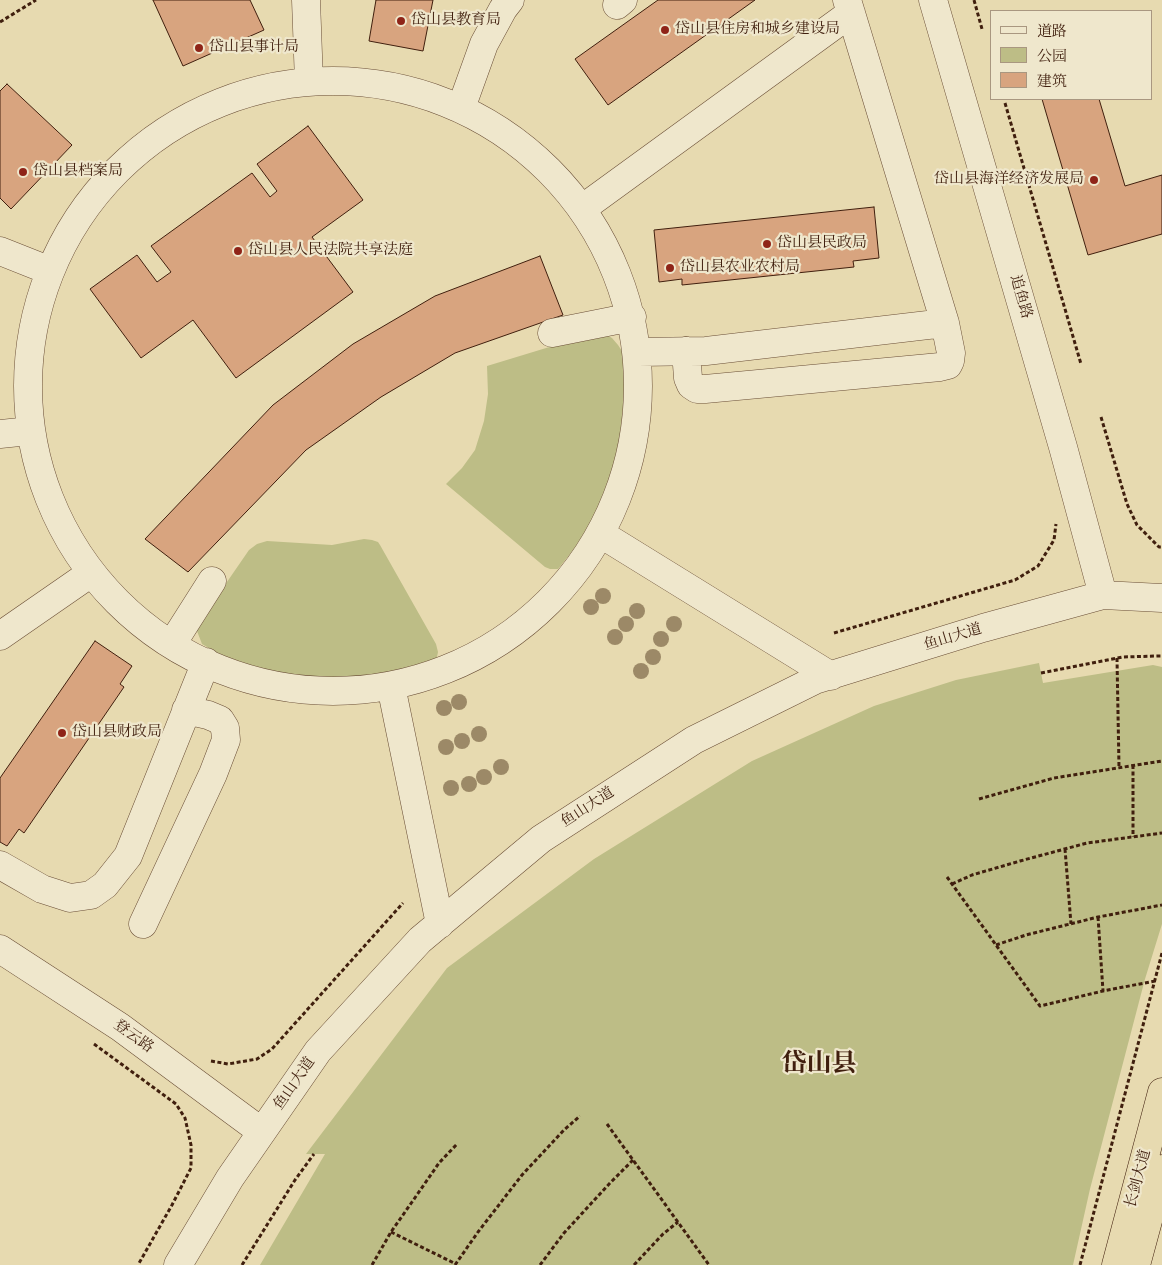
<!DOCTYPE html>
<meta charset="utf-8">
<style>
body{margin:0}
#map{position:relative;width:1162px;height:1265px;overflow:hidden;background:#e7dab0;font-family:"IM FELL Double Pica","Noto Serif SC",serif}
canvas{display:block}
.legend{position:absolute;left:990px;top:10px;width:162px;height:90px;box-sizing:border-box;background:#efe7cc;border:1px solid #a99780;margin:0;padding:6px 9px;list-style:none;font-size:15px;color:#401f0e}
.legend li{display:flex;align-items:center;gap:10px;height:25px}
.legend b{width:25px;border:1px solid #a99780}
</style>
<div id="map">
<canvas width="1162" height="1265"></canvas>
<ul class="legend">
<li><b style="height:6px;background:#efe7cc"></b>道路</li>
<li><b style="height:14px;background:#bdbd86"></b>公园</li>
<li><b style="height:14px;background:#d8a47f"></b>建筑</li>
</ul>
</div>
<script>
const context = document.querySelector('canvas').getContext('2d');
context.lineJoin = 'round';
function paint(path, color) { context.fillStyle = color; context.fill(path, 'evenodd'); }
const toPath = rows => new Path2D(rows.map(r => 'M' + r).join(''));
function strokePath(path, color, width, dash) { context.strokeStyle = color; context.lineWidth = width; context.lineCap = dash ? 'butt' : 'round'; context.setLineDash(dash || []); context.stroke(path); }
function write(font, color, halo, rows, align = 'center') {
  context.font = font + ' "IM FELL Double Pica","Noto Serif SC",serif'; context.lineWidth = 4.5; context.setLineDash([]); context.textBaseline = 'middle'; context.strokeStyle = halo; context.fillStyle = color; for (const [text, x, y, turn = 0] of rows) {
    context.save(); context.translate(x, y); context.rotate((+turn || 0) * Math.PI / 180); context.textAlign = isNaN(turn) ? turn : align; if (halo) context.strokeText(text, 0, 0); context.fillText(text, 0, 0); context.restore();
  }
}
paint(toPath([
 [605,334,612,338,618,345,622,351,625,387,620,440,609,484,593,519,574,549,558,569,550,569,545,567,446,484,462,468,475,450,484,421,488,394,487,366,556,345],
 [364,539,372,540,378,542,380,545,436,644,438,652,437,657,434,660,388,673,325,679,275,674,227,659,202,644,197,631,198,624,249,550,257,544,267,541,332,545],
 [1039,663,1043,683,1153,665,1162,667,1162,924,1145,979,1090,1189,1073,1265,260,1265,325,1154,306,1154,447,968,594,859,752,761,874,706,956,680]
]), '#bdbd86');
const building = toPath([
 [153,0,250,0,264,30,183,66,153,0],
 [376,0,433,0,423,51,369,41,376,0],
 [658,0,755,0,608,105,575,59,658,0],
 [7,84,72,145,11,209,0,198,0,91,7,84],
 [1042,99,1099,99,1125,186,1162,175,1162,234,1088,255,1042,99],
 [308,126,363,200,312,237,353,292,236,378,193,320,141,358,90,289,137,255,157,282,171,272,151,246,252,173,270,197,277,191,257,164,308,126],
 [874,207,879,258,853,261,854,267,682,285,682,279,659,282,654,230,874,207],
 [540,256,563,315,455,353,381,397,306,450,188,572,145,539,273,405,353,344,435,296,540,256],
 [95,641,132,666,120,684,124,687,24,833,19,829,7,846,0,842,0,778,95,641]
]);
paint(building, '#d8a47f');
strokePath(building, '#401f0e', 1);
const minor = toPath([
 [306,0,309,82],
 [933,0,1063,447,1103,595],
 [617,5,623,0],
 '28 386a305 305 0 1 1 610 0a305 305 0 1 1-610 0Z',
 [461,108,484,44,503,9,510,0],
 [583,208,851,13],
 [0,251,48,270],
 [552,333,632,317],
 [686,351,688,378,691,385,697,389,705,389,940,367,948,365,950,361,951,353,945,323,847,0],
 [638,352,706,351,945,323],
 [0,434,29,431],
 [601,534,831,676],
 [0,636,91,573],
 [172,644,212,581],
 [391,686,440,924],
 [0,865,42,889,70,898,91,895,105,885,128,856,206,662],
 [143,924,213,774,226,740,225,728,220,720,208,715,186,710],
 [0,949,120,1027,262,1132],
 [178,1265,230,1178,318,1051,420,940,541,839,694,740,815,680,983,628,1103,595,1162,598]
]);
const highway = toPath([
 [1116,1265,1162,1092],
 [1136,1265,1162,1169]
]);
strokePath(minor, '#6a4e36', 29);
strokePath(highway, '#401f0e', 29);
strokePath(toPath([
 [974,0,982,29],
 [0,22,36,0],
 [1005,103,1081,364],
 [1101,417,1127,504,1137,525,1159,547,1162,547],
 [834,633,1015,580,1038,566,1054,540,1056,524],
 [1117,658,1119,767],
 [1041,673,1123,657,1158,656,1162,656],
 [1133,765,1133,837],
 [979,799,1054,778,1162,761],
 [1065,849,1071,924],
 [947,877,1040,1006,1103,991,1155,981],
 [952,884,972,875,1020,861,1087,843,1162,833],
 [1098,917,1103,991],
 [996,945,1026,935,1098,917,1162,905],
 [94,1044,176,1104,185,1118,191,1145,191,1168,172,1205,138,1265],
 [211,1061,228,1064,257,1059,272,1049,403,903],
 [607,1124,709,1265],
 [391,1232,456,1264],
 [242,1265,295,1180,314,1154],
 [372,1265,391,1232,412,1202,439,1163,457,1144],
 [455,1265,478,1232,522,1175,564,1130,580,1116],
 [540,1265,564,1233,610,1183,633,1160],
 [634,1265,663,1234,678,1222],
 [1080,1265,1162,953]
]), '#401f0e', 3, [4, 2.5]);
strokePath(minor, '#efe7cc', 28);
strokePath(highway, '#e7dab0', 28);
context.fillStyle = '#9c8967';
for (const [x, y] of [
 [603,596],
 [591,607],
 [637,611],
 [626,624],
 [674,624],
 [615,637],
 [661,639],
 [653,657],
 [641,671],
 [459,702],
 [444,708],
 [479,734],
 [462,741],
 [446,747],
 [501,767],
 [484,777],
 [469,784],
 [451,788]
]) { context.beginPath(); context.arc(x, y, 8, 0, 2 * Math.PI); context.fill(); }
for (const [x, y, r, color] of [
 [401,21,5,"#8f2418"],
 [665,30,5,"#8f2418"],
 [199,48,5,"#8f2418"],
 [23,172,5,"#8f2418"],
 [1094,180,5,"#8f2418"],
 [767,244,5,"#8f2418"],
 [238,251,5,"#8f2418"],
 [670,268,5,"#8f2418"],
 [62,733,5,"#8f2418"]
]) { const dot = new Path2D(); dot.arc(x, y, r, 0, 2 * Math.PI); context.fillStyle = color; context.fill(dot); strokePath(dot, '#efe7cc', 2); }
write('15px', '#401f0e', '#efe7cc', [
 ["岱山县教育局",411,21],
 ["岱山县住房和城乡建设局",675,30],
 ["岱山县事计局",209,48],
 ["岱山县档案局",33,172],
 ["岱山县海洋经济发展局",1084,180,"right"],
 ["岱山县民政局",777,244],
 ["岱山县人民法院共享法庭",248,251],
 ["岱山县农业农村局",680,268],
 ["岱山县财政局",72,733]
], 'left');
write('15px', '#401f0e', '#efe7cc', [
 ["追鱼路",1020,297,74],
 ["鱼山大道",953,638,-17],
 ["鱼山大道",588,808,-33],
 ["登云路",133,1037,36],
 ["鱼山大道",295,1084,-55],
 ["长剑大道",1139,1179,-75]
]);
write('bold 25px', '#401f0e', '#efe7cc', [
 ["岱山县",819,1066]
]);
</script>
